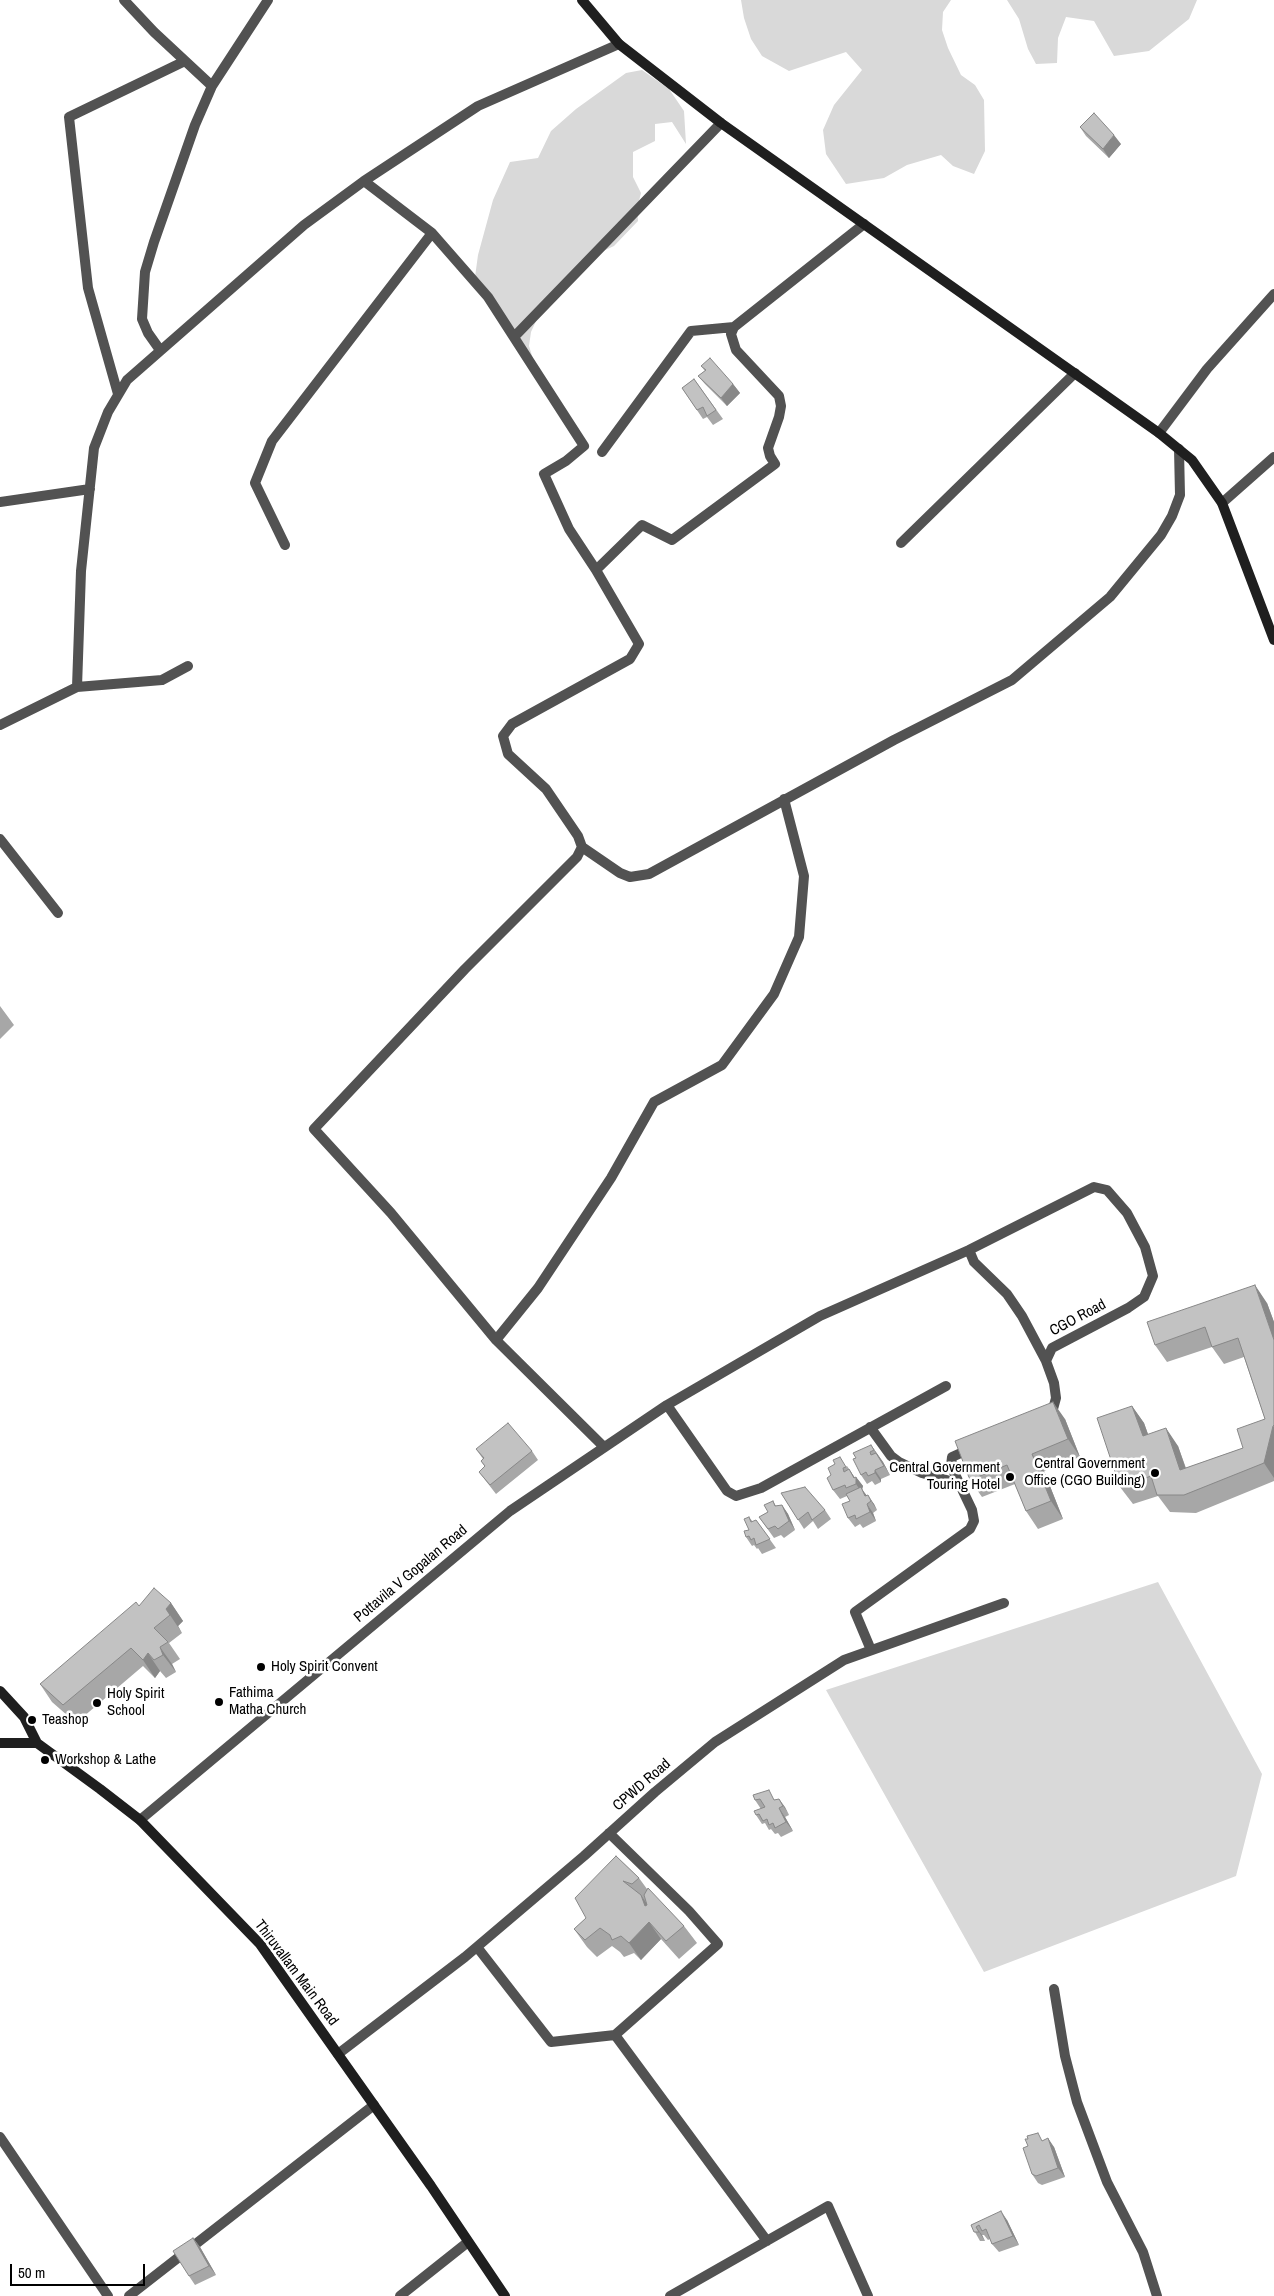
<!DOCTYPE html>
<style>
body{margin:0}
#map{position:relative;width:1274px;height:2296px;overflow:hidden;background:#fff;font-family:"Archivo Narrow",sans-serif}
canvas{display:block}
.scale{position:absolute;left:10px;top:2264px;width:135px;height:22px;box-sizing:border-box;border:2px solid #000;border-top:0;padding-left:6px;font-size:15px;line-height:18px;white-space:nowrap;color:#000;-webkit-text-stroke:4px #fff;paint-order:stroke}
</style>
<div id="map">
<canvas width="1274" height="2296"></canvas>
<div class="scale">50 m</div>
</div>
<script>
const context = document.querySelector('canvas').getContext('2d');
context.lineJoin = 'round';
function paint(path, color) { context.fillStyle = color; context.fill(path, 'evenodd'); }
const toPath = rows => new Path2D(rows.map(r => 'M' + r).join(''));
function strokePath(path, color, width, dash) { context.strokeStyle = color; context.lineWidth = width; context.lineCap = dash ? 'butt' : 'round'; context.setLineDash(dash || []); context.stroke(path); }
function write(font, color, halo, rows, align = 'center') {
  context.font = font + ' "Archivo Narrow",sans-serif'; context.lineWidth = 5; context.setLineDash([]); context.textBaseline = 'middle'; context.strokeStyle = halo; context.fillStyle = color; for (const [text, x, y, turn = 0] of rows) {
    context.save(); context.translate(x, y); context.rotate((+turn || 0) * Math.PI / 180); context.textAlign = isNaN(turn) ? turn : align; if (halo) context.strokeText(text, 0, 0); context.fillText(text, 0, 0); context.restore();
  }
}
paint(toPath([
 [741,0,951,0,943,12,942,30,948,48,961,75,975,85,984,100,985,151,974,174,953,166,941,155,907,165,884,178,846,184,826,154,823,130,834,105,862,70,846,52,789,71,762,56,751,39,744,18],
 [1007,0,1197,0,1189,19,1149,51,1114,56,1094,21,1066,17,1058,38,1057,63,1036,64,1028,49,1019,19],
 [642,70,669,89,684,111,686,144,672,122,655,124,655,141,633,152,633,177,641,193,637,209,638,221,614,246,590,257,542,308,531,332,529,346,534,362,475,277,478,255,493,200,510,162,538,158,551,131,576,109,626,73],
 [1158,1582,1262,1774,1236,1876,984,1972,826,1690]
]), '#d9d9d9');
strokePath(toPath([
 [124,0,154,32,212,86],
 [514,337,721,123],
 [160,350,148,333,142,319,145,272,154,242,195,125,212,86,268,0],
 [118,394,88,288,69,117,185,61],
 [1159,433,1207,369,1274,294],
 [602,452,691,331,734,327],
 [0,502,90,489],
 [1222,503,1274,457],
 [901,543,1075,373],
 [285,545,255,483,272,441,432,233],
 [596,570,642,525,672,540,775,464,770,456,768,448,779,417,781,406,779,396,736,350,731,334,734,327,864,224],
 [77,687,81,571,94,448,108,412,127,380,304,225,364,181],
 [0,725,77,687,162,680,188,666],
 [0,839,58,913],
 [582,847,620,873,630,877,649,874,894,740,1012,680,1110,597,1161,535,1172,516,1180,495,1179,449],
 [969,1250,974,1262,1007,1294,1022,1316,1046,1361],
 [496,1340,538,1288,611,1178,654,1102,722,1065,774,994,799,937,804,876,784,799],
 [667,1405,727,1491,736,1496,761,1488,946,1386],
 [870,1427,891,1456,899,1462,922,1473,957,1483],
 [604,1447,496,1340,391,1213,314,1129,465,969,577,857,582,847,578,836,546,789,508,754,503,736,512,724,630,659,639,644,596,570,569,529,544,474,566,461,584,446,488,297,432,233,364,181,478,106,619,44],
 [871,1650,855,1612,970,1529,974,1521,972,1510,951,1466,952,1457,972,1448],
 [140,1820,510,1511,667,1405,820,1316,969,1250,1094,1187,1107,1190,1127,1213,1145,1247,1153,1276,1144,1297,1128,1308,1052,1348,1046,1361,1054,1383,1056,1398,1053,1409,1046,1413],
 [477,1947,551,2042,615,2035,718,1944,689,1911,609,1833],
 [1054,1989,1065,2056,1077,2102,1107,2182,1143,2252,1157,2296],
 [615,2035,767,2241],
 [338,2054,465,1957,584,1856,655,1792,715,1742,844,1660,1004,1603],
 [0,2137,108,2296],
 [129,2296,374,2105],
 [400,2296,468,2242],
 [670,2296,828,2206,868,2296]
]), '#525252', 10);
strokePath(toPath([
 [582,0,619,44,721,123,1159,433,1192,460,1222,503,1274,640],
 [0,1691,24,1717,37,1743],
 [0,1743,37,1743,100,1789,140,1820,260,1944,431,2186,505,2296]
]), '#1f1f1f', 10);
paint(toPath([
 [1080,127,1121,144,1109,158,1086,136],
 [701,366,733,384,740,393,727,406,705,384,698,376,705,371],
 [694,379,723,419,713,425,707,417,703,419,682,388],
 [0,1006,14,1025,0,1039],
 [1267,1303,1274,1322,1274,1481,1196,1513,1170,1512,1158,1496,1133,1504,1120,1487,1132,1406,1144,1423,1148,1434,1178,1446,1186,1468,1243,1448,1265,1419,1244,1357,1224,1364,1212,1347,1167,1362,1155,1345],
 [1065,1419,1080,1457,1044,1471,1063,1519,1038,1529,1026,1511,1015,1484,982,1497,970,1480],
 [871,1445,883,1462,890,1475,881,1479,881,1482,875,1485,872,1481,867,1484,861,1475,856,1458],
 [476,1449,532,1451,538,1460,496,1494,479,1472,485,1467,481,1461,483,1459],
 [847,1466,855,1478,856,1477,863,1486,862,1490,874,1504,877,1510,873,1513,876,1521,863,1528,860,1524,855,1527,848,1518,850,1501,847,1496,840,1499,833,1490,831,1475],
 [781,1493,825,1510,831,1519,818,1529,813,1521,804,1529],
 [773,1501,776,1506,782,1505,788,1514,795,1530,784,1538,781,1535,774,1538,759,1517,768,1512],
 [749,1517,753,1522,756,1520,776,1548,762,1554,758,1548,757,1549,754,1545,752,1546,746,1537,749,1530],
 [171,1603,183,1621,178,1626,182,1633,169,1643,180,1659,172,1664,176,1672,166,1678,160,1671,155,1678,143,1666,76,1723,52,1702,40,1684,139,1606],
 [753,1795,775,1800,779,1799,789,1815,785,1817,793,1831,781,1837,778,1833,775,1834,771,1829,769,1830,765,1823,762,1824,756,1815,761,1809,755,1800],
 [616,1856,639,1878,647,1889,684,1926,697,1943,679,1959,661,1939,641,1960,634,1953,624,1957,620,1952,612,1946,597,1957,587,1947,574,1929,586,1918],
 [1043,2140,1054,2147,1065,2177,1042,2185,1038,2183,1032,2174],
 [1007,2220,1019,2245,999,2252,992,2244,990,2239,988,2240,984,2235,982,2235,985,2241,980,2241,971,2225],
 [193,2238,200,2247,216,2275,195,2285,189,2276]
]), '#a7a7a7');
paint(toPath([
 [1114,135,1121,144,1109,158,1103,149],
 [733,384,740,393,727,406,721,398],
 [1255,1285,1267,1303,1274,1322,1274,1340],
 [1053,1402,1065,1419,1080,1457,1068,1439],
 [1132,1406,1144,1423,1155,1454,1143,1436],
 [1273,1426,1274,1427,1274,1478,1264,1463],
 [1166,1428,1178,1446,1192,1487,1180,1470],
 [871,1445,883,1462,890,1475,874,1450],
 [1032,1454,1044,1471,1063,1519,1051,1501],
 [849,1469,855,1478,856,1477,863,1486,862,1489,867,1496,865,1496,862,1493,856,1484],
 [875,1470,881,1479,881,1482,875,1473],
 [868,1495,874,1504,877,1510,871,1501],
 [867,1504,873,1513,876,1521,870,1512],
 [782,1505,788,1514,795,1530,789,1521],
 [171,1603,183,1621,178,1626,182,1633,166,1609],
 [160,1647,172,1664,176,1672,163,1655],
 [148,1653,160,1671,155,1678,143,1660],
 [779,1799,785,1807,789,1815,783,1806],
 [779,1808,785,1817,793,1831,786,1822],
 [641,1895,653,1913,645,1906],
 [649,1922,661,1939,641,1960,629,1943],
 [1048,2138,1054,2147,1065,2177,1058,2168],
 [1001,2211,1007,2220,1019,2245,1013,2236],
 [976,2227,982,2235,985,2241,979,2232],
 [193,2238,200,2247,216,2275,209,2266]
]), '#888');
const building = toPath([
 [1094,113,1114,135,1103,149,1080,127,1094,113],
 [710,358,733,384,721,398,698,376,706,370,701,366,710,358],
 [694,379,716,410,707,416,703,407,697,410,682,388,694,379],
 [1255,1285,1274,1340,1274,1425,1273,1426,1264,1463,1184,1495,1157,1495,1151,1476,1120,1487,1097,1418,1132,1406,1143,1436,1166,1428,1180,1470,1243,1448,1237,1429,1265,1419,1238,1338,1212,1347,1205,1327,1155,1345,1147,1322,1255,1285],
 [1053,1402,1068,1439,1032,1454,1051,1501,1026,1511,1007,1465,970,1480,955,1441,1053,1402],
 [508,1423,532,1451,490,1485,479,1472,485,1466,481,1461,484,1458,476,1449,508,1423],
 [871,1445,874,1450,870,1452,871,1455,876,1453,884,1466,875,1470,875,1473,868,1476,866,1472,861,1475,853,1459,856,1458,853,1453,871,1445],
 [840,1457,846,1467,843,1468,844,1472,849,1469,854,1478,856,1477,856,1484,846,1488,845,1485,833,1490,827,1478,831,1475,828,1468,835,1464,833,1460,840,1457],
 [805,1487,825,1510,812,1520,808,1512,798,1520,781,1493,805,1487],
 [861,1487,865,1496,868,1495,871,1501,867,1504,870,1512,856,1519,855,1515,848,1518,842,1504,850,1501,846,1494,861,1487],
 [773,1501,775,1506,782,1505,789,1521,778,1529,775,1526,768,1529,759,1517,768,1512,764,1505,773,1501],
 [749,1517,751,1522,756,1520,770,1539,756,1545,754,1538,751,1540,749,1536,746,1537,744,1531,749,1530,744,1519,749,1517],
 [154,1588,171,1603,166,1609,170,1615,154,1628,168,1642,160,1647,163,1655,154,1660,148,1653,143,1660,131,1648,63,1705,40,1684,136,1602,139,1606,154,1588],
 [769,1790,774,1800,779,1799,783,1806,779,1808,786,1822,775,1828,773,1823,769,1825,767,1819,763,1821,759,1814,756,1815,754,1811,765,1807,760,1799,755,1800,753,1795,769,1790],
 [616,1856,639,1878,632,1884,623,1881,641,1895,645,1906,647,1905,644,1895,648,1888,684,1926,666,1941,649,1922,629,1943,621,1936,612,1940,610,1935,600,1928,585,1940,574,1929,586,1918,575,1898,616,1856],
 [1038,2133,1042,2141,1048,2138,1058,2168,1036,2176,1032,2174,1023,2148,1028,2146,1025,2139,1028,2139,1027,2136,1038,2133],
 [1001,2211,1013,2236,992,2244,986,2229,982,2231,979,2225,976,2227,979,2232,974,2232,971,2225,1001,2211],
 [193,2238,209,2266,189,2276,173,2251,193,2238]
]);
paint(building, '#c2c2c2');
strokePath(building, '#888', 1);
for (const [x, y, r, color] of [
 [1155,1473,5,"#000"],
 [1010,1477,5,"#000"],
 [261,1667,5,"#000"],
 [219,1702,5,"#000"],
 [97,1703,5,"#000"],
 [32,1720,5,"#000"],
 [45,1760,5,"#000"]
]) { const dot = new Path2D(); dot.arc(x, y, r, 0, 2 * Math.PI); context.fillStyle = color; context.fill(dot); strokePath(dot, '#fff', 2); }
write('15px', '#000', '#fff', [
 ["CGO Road",1078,1318,-28],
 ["Pottavila V Gopalan Road",411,1574,-40],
 ["CPWD Road",642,1785,-41],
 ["Thiruvallam Main Road",296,1973,53]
]);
write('15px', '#000', '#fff', [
 ["Central Government",1145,1464,"right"],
 ["Office (CGO Building)",1145,1481,"right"],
 ["Central Government",1000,1468,"right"],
 ["Touring Hotel",1000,1485,"right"],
 ["Holy Spirit Convent",271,1667],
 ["Fathima",229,1693],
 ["Matha Church",229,1710],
 ["Holy Spirit",107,1694],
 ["School",107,1711],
 ["Teashop",42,1720],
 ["Workshop & Lathe",55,1760]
], 'left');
</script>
